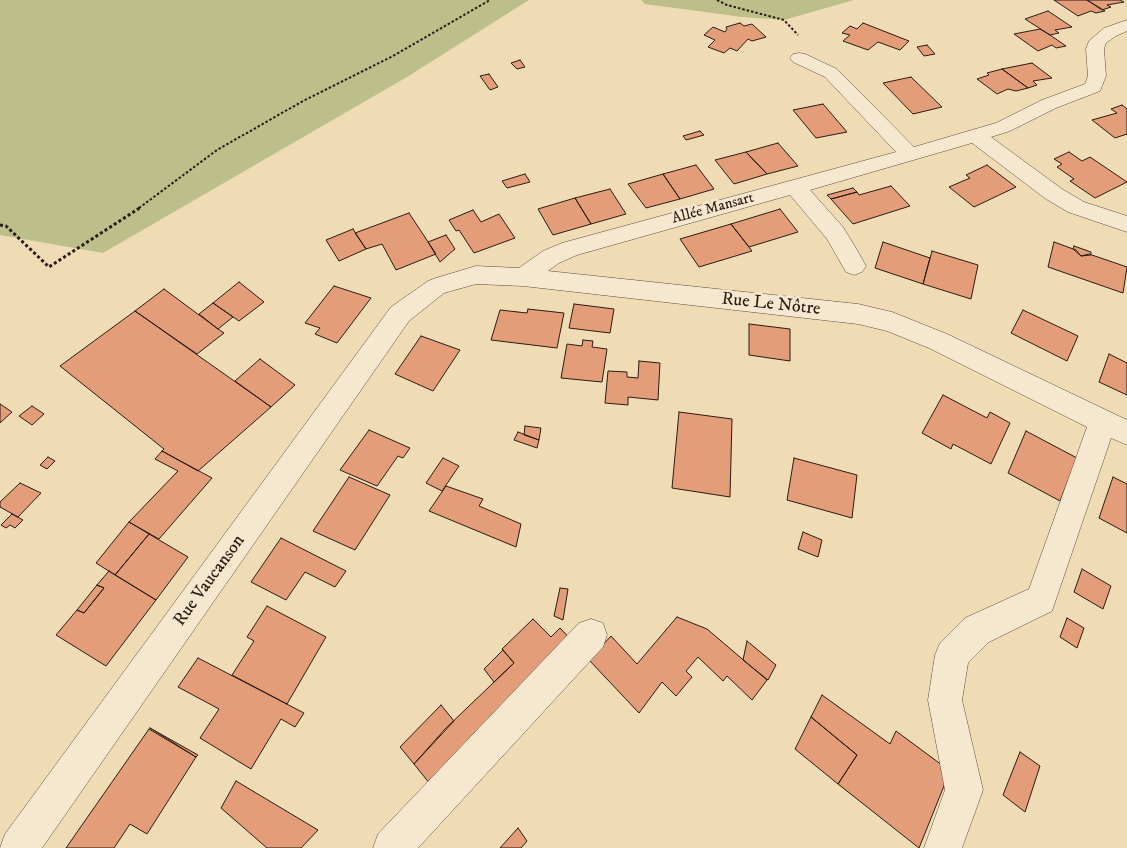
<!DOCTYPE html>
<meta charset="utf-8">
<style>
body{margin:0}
canvas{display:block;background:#efdcb5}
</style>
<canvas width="1127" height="848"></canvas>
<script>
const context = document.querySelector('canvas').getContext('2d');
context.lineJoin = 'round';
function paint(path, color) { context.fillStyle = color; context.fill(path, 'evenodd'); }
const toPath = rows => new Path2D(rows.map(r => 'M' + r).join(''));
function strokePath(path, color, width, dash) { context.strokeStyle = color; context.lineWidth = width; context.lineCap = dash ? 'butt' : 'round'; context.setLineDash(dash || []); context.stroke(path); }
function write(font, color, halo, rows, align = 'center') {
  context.font = font + ' "IM FELL DW Pica",serif'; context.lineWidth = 5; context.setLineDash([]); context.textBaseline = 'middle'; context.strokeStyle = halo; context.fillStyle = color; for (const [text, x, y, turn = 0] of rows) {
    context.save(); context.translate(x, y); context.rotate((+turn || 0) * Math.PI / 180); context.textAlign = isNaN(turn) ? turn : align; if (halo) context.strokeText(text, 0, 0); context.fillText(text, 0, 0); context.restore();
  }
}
paint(toPath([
 [0,0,529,0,407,77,103,253,0,235],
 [641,0,854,0,784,20,742,17,645,4]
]), '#bdbf8b');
const building = toPath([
 [1054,0,1087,0,1105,11,1096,13,1091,11,1078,16,1054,0],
 [1087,0,1120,0,1124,2,1107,5,1111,7,1102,10,1087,0],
 [1048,11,1072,27,1055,30,1059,33,1050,35,1025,19,1048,11],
 [740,23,744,26,752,24,766,37,752,41,748,39,737,51,730,48,724,53,708,47,715,40,704,35,713,27,725,32,727,29,726,27,740,23],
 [863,23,909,41,900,50,878,42,868,50,843,41,850,35,842,33,850,26,857,29,863,23],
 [1040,29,1050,35,1066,46,1056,48,1052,45,1038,51,1014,34,1040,29],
 [927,45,935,54,924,56,917,47,927,45],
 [520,60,525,67,517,69,511,63,520,60],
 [1032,63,1052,78,1033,81,1037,85,1028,88,1002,69,1032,63],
 [1002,69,1028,88,1016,91,1008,89,997,94,977,79,989,75,987,73,1002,69],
 [489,74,498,87,490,90,480,76,489,74],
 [911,77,942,107,913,114,883,83,911,77],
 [823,104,847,132,816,138,793,110,823,104],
 [1122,105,1127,109,1127,134,1115,138,1092,120,1117,113,1111,109,1122,105],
 [700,131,704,135,686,140,683,136,700,131],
 [778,143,798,166,767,174,746,152,778,143],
 [746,152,767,174,734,184,715,160,746,152],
 [1069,152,1082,161,1090,157,1127,182,1095,198,1070,181,1074,179,1057,167,1062,164,1054,159,1069,152],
 [696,165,714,189,680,199,663,174,696,165],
 [987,165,1016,187,974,207,949,187,970,178,966,175,987,165],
 [525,174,530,182,507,188,502,181,525,174],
 [663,174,680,199,646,208,628,184,663,174],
 [891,186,910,206,853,224,831,199,857,192,859,195,891,186],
 [853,188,857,192,831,199,827,195,853,188],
 [610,189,626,214,591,224,575,198,610,189],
 [575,198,591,224,553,235,538,209,575,198],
 [780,209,798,232,749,247,731,224,780,209],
 [473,210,481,222,499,214,515,238,474,253,459,230,456,231,449,220,473,210],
 [409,213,436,254,396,270,382,244,366,249,355,233,409,213],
 [731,224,752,251,699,267,680,239,731,224],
 [353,229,366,249,339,261,326,240,353,229],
 [446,235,455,249,440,262,428,242,446,235],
 [883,242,930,258,923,284,875,268,883,242],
 [1054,242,1076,250,1081,256,1089,254,1127,267,1123,293,1048,267,1054,242],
 [1074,246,1091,252,1091,255,1081,256,1073,249,1074,246],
 [932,251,978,265,971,299,923,284,932,251],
 [239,282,264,302,239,321,213,303,239,282],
 [334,286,371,298,337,343,315,334,320,328,305,323,334,286],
 [164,289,218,329,224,333,197,354,135,311,164,289],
 [213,303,233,317,218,329,199,314,213,303],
 [574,304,614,309,610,333,569,328,574,304],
 [528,309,564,313,557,348,491,340,500,310,527,313,528,309],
 [1023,310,1078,336,1067,361,1011,333,1023,310],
 [135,311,271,407,198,471,162,451,164,449,60,366,135,311],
 [749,324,790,329,790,361,749,355,749,324],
 [421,336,460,350,433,391,395,374,421,336],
 [583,340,593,341,592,347,607,349,602,382,561,378,567,344,582,346,583,340],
 [1109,354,1127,363,1127,395,1099,382,1109,354],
 [260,359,295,385,271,407,235,381,260,359],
 [639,361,660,363,658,400,628,397,628,405,605,403,608,371,627,372,627,377,638,378,639,361],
 [943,395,987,418,990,412,1010,423,991,464,953,444,951,449,922,433,943,395],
 [0,404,12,412,0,423,0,404],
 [32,406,44,414,32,425,19,416,32,406],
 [679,412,732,419,730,497,672,488,679,412],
 [525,426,541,428,539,440,524,435,525,426],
 [369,430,410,448,403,458,398,456,377,486,340,470,369,430],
 [1026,431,1077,458,1060,501,1008,473,1026,431],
 [518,432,539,440,537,448,514,440,518,432],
 [162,451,212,478,159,539,129,522,178,471,155,459,162,451],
 [48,457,55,461,47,469,40,465,48,457],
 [443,458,459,466,442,491,426,483,443,458],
 [794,458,857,475,852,518,787,500,794,458],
 [349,477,390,495,355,550,313,531,349,477],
 [1113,477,1127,484,1127,533,1099,518,1113,477],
 [20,483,41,493,18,517,0,507,0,502,20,483],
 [446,486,483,499,479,506,521,524,516,547,429,511,446,486],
 [12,514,23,520,15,528,10,525,6,528,1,525,12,514],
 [129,522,149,534,115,575,96,563,129,522],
 [803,532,822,540,818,557,798,549,803,532],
 [149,534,188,557,156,600,115,575,149,534],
 [281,538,346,571,335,587,305,572,286,600,251,582,281,538],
 [1082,569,1111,586,1103,609,1074,592,1082,569],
 [109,571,156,600,106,666,56,635,77,610,84,613,104,588,97,585,109,571],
 [97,585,104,588,84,613,77,610,97,585],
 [560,588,568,589,563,620,554,616,560,588],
 [267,606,326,637,287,704,232,675,254,641,247,637,267,606],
 [677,617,707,629,767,680,752,700,727,676,723,681,698,657,686,671,692,677,676,696,662,682,639,713,589,660,611,636,637,664,677,617],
 [1067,618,1084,628,1077,648,1060,637,1067,618],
 [533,619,551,637,560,628,574,643,434,789,414,764,445,729,514,663,502,649,533,619],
 [747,641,776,665,768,680,743,660,747,641],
 [503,650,514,663,494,682,484,669,503,650],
 [198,658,304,713,295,727,281,719,251,769,200,738,219,709,178,687,198,658],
 [822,695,890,744,896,731,950,771,919,848,838,784,857,755,811,717,822,695],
 [441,705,454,721,414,764,400,747,441,705],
 [811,717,857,755,838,784,795,749,811,717],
 [150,728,198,755,196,757,150,728],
 [149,729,196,757,147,834,130,824,114,848,66,848,149,729],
 [1020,752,1040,766,1025,812,1003,795,1020,752],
 [236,781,318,830,301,848,267,848,221,808,236,781],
 [518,828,527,841,521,848,500,848,518,828]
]);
paint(building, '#e49d79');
strokePath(building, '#2b1b13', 1);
const minor = toPath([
 [1127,20,1127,31,1116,36,1106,43,1104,49,1106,76,1100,91,1056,108,1010,131,991,137,1062,189,1084,202,1127,216,1127,232,1068,212,1046,199,972,143,810,190,843,227,857,250,866,266,862,272,854,275,846,272,827,239,790,195,577,255,559,263,548,271,858,304,892,312,947,334,1127,420,1127,445,1111,438,1052,611,989,642,968,663,962,700,983,790,962,848,924,848,945,790,928,700,935,655,940,643,965,618,1029,589,1087,427,929,348,887,331,858,324,523,286,476,284,444,293,409,321,42,848,0,848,5,834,391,307,428,281,436,278,476,266,519,268,543,251,562,243,896,152,825,77,793,62,790,58,793,54,799,53,805,54,837,69,914,147,996,123,1042,100,1085,84,1088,76,1086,49,1089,41,1104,28,1127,20],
 [591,619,603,623,607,635,603,647,418,848,373,848,378,834,579,623,591,619]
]);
strokePath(minor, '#5c4b3c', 1);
strokePath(toPath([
 [717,0,727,5,784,20,798,35],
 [139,208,217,150,303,101,393,56,490,0]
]), '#2b1b13', 2, [2.5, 2]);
strokePath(toPath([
 [0,225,6,226,49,267,141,207]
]), '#2b1b13', 3, [3, 2.5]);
paint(minor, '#f5e8cf');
write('15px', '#2b1b13', '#f5e8cf', [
 ["Allée Mansart",713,209,-15]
]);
write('18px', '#2b1b13', '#f5e8cf', [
 ["Rue Le Nôtre",771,305,6],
 ["Rue Vaucanson",210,581,-54]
]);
</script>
